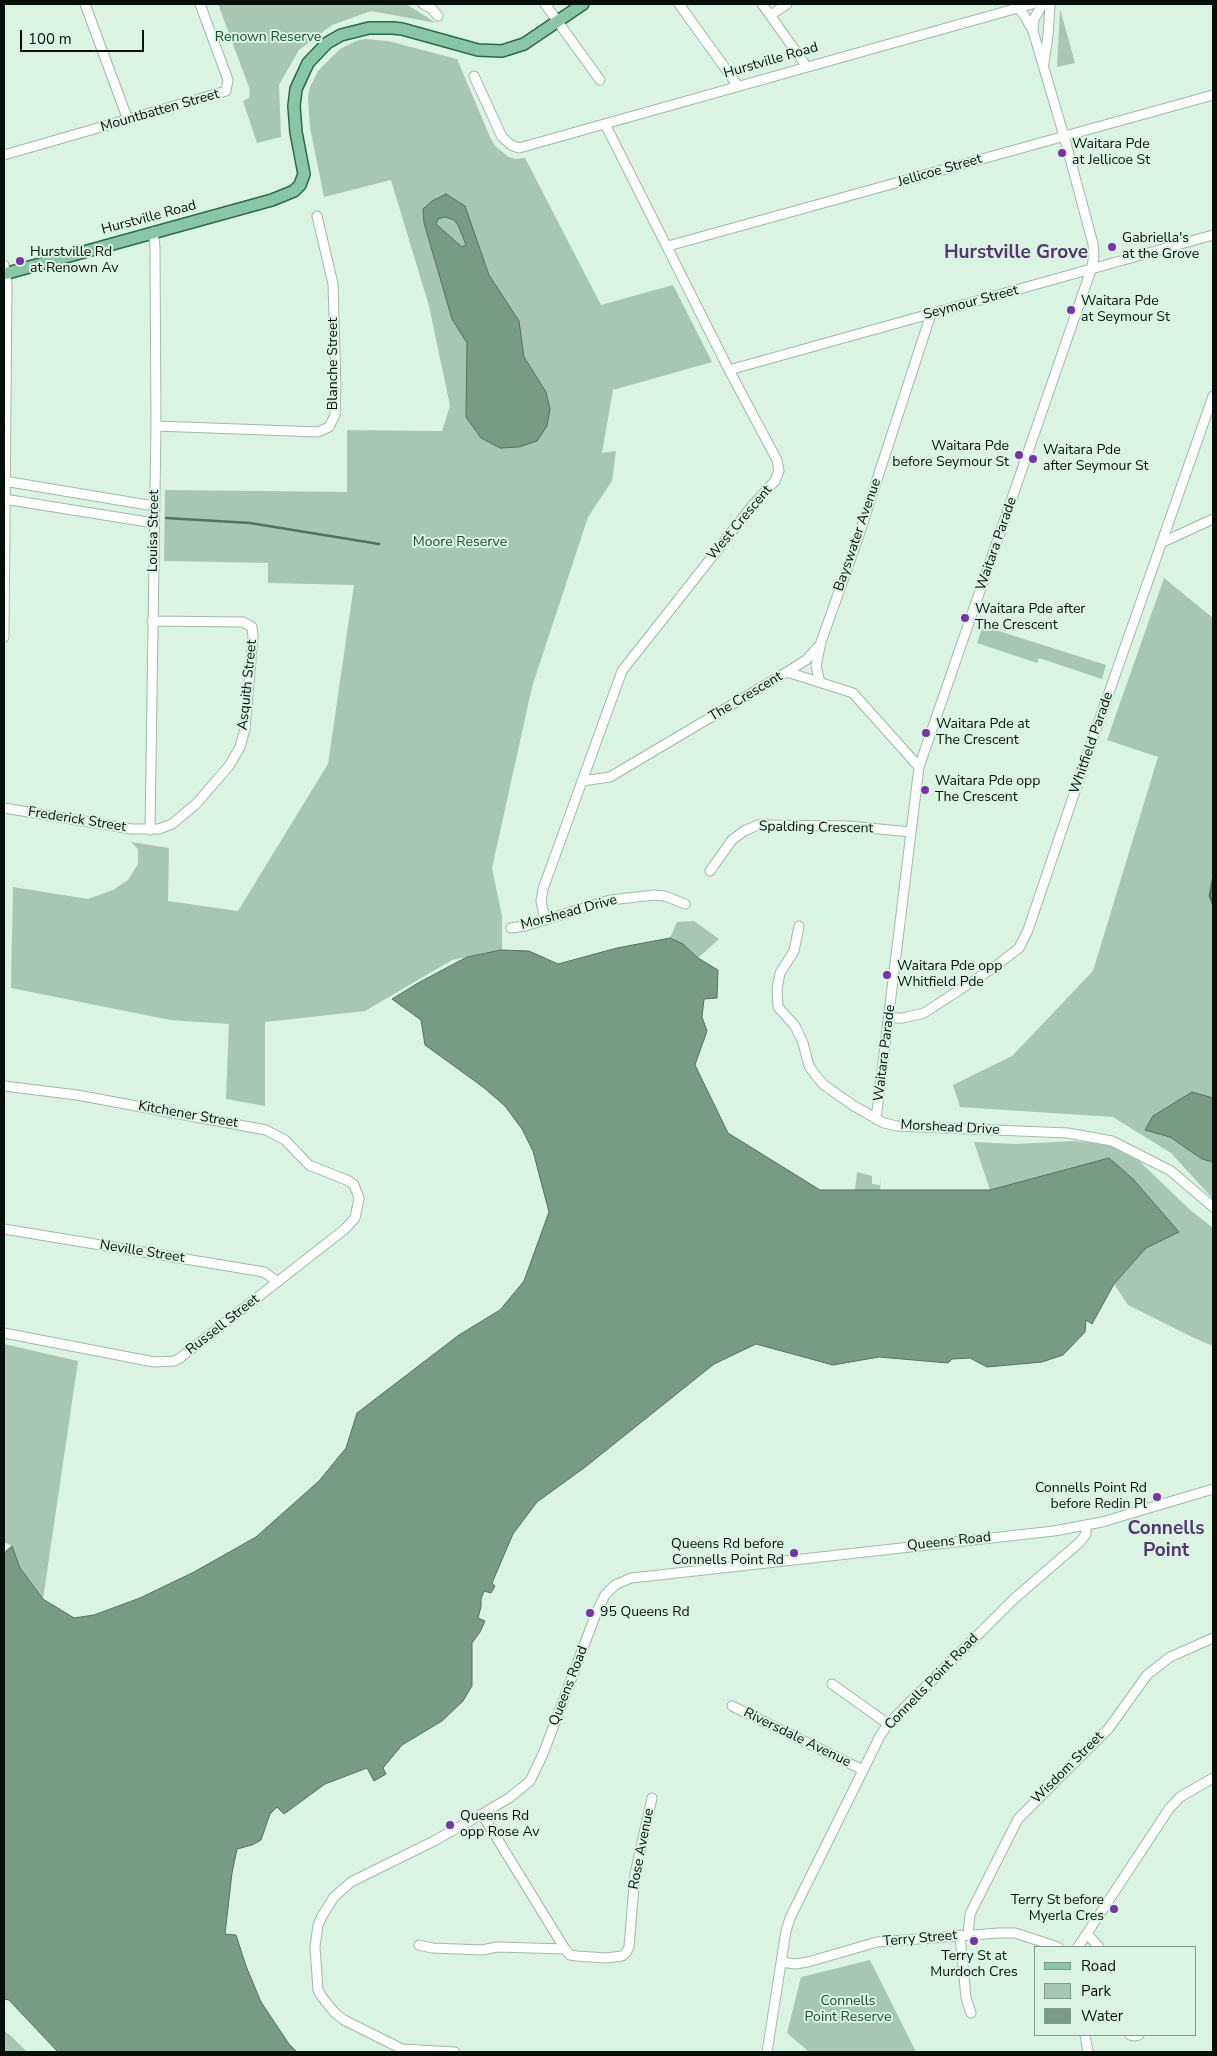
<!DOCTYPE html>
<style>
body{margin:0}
#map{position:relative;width:1217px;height:2056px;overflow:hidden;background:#daf3e3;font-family:"Nunito Sans",sans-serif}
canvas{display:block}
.frame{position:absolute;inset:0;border:5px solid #070f0a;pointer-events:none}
.legend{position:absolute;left:1034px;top:1946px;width:162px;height:90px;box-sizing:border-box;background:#daf3e3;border:1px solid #86988c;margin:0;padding:6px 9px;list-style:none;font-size:15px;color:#070f0a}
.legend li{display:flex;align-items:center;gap:10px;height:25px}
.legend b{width:25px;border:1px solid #86988c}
.scale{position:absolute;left:20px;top:30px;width:124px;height:22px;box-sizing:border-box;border:2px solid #070f0a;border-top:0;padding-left:6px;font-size:15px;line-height:18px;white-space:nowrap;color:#070f0a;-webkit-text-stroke:4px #daf3e3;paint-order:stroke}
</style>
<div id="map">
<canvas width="1217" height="2056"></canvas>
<div class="frame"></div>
<ul class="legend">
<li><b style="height:6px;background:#89c5a7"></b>Road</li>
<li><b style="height:14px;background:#a7c6b3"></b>Park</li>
<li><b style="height:14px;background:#779b85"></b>Water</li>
</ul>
<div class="scale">100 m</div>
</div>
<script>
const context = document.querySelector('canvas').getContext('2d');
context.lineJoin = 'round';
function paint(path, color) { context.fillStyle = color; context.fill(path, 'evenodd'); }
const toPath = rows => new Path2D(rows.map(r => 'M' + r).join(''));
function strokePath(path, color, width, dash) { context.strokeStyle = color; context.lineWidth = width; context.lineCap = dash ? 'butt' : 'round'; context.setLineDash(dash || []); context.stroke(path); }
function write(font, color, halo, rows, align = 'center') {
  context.font = font + ' "Nunito Sans",sans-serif'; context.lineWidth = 4; context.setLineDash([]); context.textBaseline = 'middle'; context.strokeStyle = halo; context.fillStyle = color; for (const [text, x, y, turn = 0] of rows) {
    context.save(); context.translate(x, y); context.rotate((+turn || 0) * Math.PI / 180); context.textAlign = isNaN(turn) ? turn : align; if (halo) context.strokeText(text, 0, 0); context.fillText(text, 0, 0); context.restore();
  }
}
paint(toPath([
 [218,4,406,4,436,23,371,11,332,25,299,50,279,85,281,137,257,143,243,101,249,98,250,90],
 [1060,9,1075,63,1057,67],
 [365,39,388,41,457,59,490,137,495,146,509,157,516,159,525,158,601,305,673,285,712,362,613,390,602,453,616,451,612,481,588,517,532,687,492,868,502,916,502,950,452,960,365,1011,265,1022,265,1106,226,1099,229,1024,170,1020,11,988,13,887,88,899,113,890,128,880,138,864,138,849,131,842,169,848,168,901,238,911,328,764,354,585,268,583,268,563,164,561,165,490,347,492,347,430,442,431,450,406,429,306,391,180,324,197,310,128,308,97,310,87,318,71,340,49,356,41],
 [1164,578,1213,618,1213,1199,1171,1153,1113,1117,960,1107,953,1085,1012,1056,1093,971,1158,757,1107,740],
 [983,626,1106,665,1102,679,1039,658,1037,663,977,643],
 [694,921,719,939,698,958,683,944,670,938,677,922],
 [1073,1141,1113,1145,1136,1158,1188,1208,1213,1228,1213,1346,1192,1337,1128,1305,1114,1284,1146,1248,1109,1158,990,1190,974,1142,1015,1144],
 [857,1172,872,1176,872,1184,880,1185,881,1177,880,1190,855,1190],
 [4,1344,78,1361,43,1599,20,1568,12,1546,4,1542],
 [870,1960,916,2052,809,2052,787,2033,801,1977],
 [4,2031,11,2036,27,2052,4,2052]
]), '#a7c6b3');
const water = toPath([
 [446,194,465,206,489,275,519,321,524,357,546,392,550,409,547,426,537,441,519,447,500,448,481,438,466,417,467,343,452,319,424,223,423,209,432,201,446,194],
 [445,217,454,220,458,225,466,245,462,247,436,224,438,219,445,217],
 [670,938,683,944,698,958,718,970,717,998,704,999,702,1017,707,1031,695,1065,728,1133,820,1190,990,1190,1109,1158,1133,1179,1179,1232,1146,1248,1114,1284,1092,1324,1086,1320,1085,1332,1063,1355,1042,1362,987,1367,970,1358,952,1359,948,1363,879,1357,833,1365,756,1344,714,1364,584,1468,537,1502,513,1534,492,1583,495,1586,491,1593,484,1591,481,1599,481,1607,478,1618,485,1621,480,1632,472,1643,472,1686,463,1701,442,1721,402,1745,383,1768,386,1774,374,1781,367,1768,325,1784,284,1814,277,1807,270,1814,261,1840,252,1845,237,1849,232,1873,225,1934,236,1935,246,1966,261,2002,289,2044,297,2052,58,2052,9,2000,4,1999,4,1553,12,1546,20,1568,43,1599,74,1618,94,1615,140,1598,194,1572,256,1537,319,1481,346,1448,357,1413,459,1335,500,1310,524,1281,549,1212,533,1151,522,1129,505,1106,483,1087,425,1045,421,1020,392,999,418,983,467,957,501,950,529,951,558,964,617,948,670,938],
 [1192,1092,1213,1098,1213,1162,1202,1159,1170,1137,1145,1130,1153,1116,1192,1092]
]);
paint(water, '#779b85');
strokePath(water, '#557160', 1);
strokePath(toPath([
 [166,518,250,523,379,544],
 [1213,879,1210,896,1213,904]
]), '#557160', 2.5);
const minor = toPath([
 [85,4,128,120],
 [423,4,432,9,438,16],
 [545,4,600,80],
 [679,4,738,86],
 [762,4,807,67],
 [1018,8,1024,15,1033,31],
 [771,15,787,4],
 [1044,63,1048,35,1050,6],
 [474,76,502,137,511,145,519,148,1032,4],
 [4,155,226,91,228,80,200,4],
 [668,246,1213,95],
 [4,265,7,283,4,637],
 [729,370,1213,235],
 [156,426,318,432,329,427,335,415,336,386,333,284,317,216],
 [4,481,154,506],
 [4,499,154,523],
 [1163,542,1213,519],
 [787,672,806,660,818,647],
 [820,682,816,666,821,642,856,544,931,314],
 [582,781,610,777,787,672,853,693,919,767],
 [4,808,132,829,159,829,172,824,196,804,229,766,240,747,245,729,253,636,252,627,243,622,152,621],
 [150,830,156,426,155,247,153,232],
 [710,871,732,840,744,831,758,825,848,826,911,832],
 [545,920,541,901,543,889,622,671,752,506,775,481,779,471,777,460,729,370,605,124],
 [799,926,794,951,780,973,777,989,778,1007,795,1026,803,1043,809,1066,817,1077,824,1085,854,1106,884,1123,897,1126,1068,1133,1112,1141,1171,1171,1213,1207],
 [511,928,525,926,610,900,654,895,665,896,685,904],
 [890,1018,903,1018,924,1013,993,968,1019,948,1028,930,1092,741,1213,396],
 [4,1086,77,1095,266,1130,285,1140,309,1165,349,1181,354,1185,359,1198,355,1218,345,1229,180,1358,174,1361,154,1362,4,1333],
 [876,1119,919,767,1091,270,1094,256,1093,244,1064,136,1033,31,1034,19,1042,5],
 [4,1229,264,1272,278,1282],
 [832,1684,888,1724],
 [732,1706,863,1770],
 [482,1814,565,1949],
 [960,1935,966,1998,971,2013],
 [968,1935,970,1914,1018,1819,1109,1728,1147,1675,1170,1657,1213,1638],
 [1088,1935,1099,1947],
 [419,1945,432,1948,482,1950,497,1947,565,1949,570,1955,577,1956,606,1958,622,1956,626,1953,629,1947,635,1874,652,1798],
 [1078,1947,1169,1809,1180,1797,1213,1778],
 [781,1962,795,1964,808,1962,877,1942,999,1933,1015,1933,1058,1947],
 [1085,2035,1088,2052],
 [1130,2035,1135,2036,1139,2035],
 [455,2052,402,2049,344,2020,335,2013,322,1997,318,1990,315,1947,318,1925,322,1916,334,1897,351,1882,434,1841,482,1814,509,1798,530,1781,543,1754,597,1611,605,1595,615,1585,631,1578,650,1576,1054,1531,1102,1522,1213,1489],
 [767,2052,786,1931,790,1918,880,1736,888,1724,1015,1598,1080,1542,1086,1534,1086,1525]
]);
const major = toPath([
 [4,274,272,200,294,191,300,185,304,174,296,132,294,106,296,89,308,63,327,43,341,35,369,28,393,28,402,29,478,50,502,51,524,44,583,4]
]);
strokePath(minor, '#a1b9aa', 11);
strokePath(major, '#296c4a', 14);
strokePath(minor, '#fff', 9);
strokePath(major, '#89c5a7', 11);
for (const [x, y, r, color] of [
 [1062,153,5,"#7733a7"],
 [1112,247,5,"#7733a7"],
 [20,261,5,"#7733a7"],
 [1071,310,5,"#7733a7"],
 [1019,455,5,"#7733a7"],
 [1033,459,5,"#7733a7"],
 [965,618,5,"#7733a7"],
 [926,733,5,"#7733a7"],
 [925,790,5,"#7733a7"],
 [887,975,5,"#7733a7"],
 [1157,1497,5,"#7733a7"],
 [794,1553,5,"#7733a7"],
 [590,1613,5,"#7733a7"],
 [450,1825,5,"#7733a7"],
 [1114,1909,5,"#7733a7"],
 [974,1941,5,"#7733a7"]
]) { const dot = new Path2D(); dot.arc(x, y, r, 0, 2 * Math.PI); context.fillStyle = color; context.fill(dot); strokePath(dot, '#daf3e3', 2); }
write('14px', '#125133', '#daf3e3', [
 ["Renown Reserve",268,38],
 ["Moore Reserve",460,543],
 ["Connells",848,2002],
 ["Point Reserve",848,2018]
]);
write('14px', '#070f0a', '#daf3e3', [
 ["Hurstville Road",771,61,-16],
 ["Mountbatten Street",160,111,-16],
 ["Jellicoe Street",940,171,-16],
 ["Hurstville Road",149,218,-15],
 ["Seymour Street",971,303,-15],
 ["Blanche Street",334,364,-90],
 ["West Crescent",740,523,-50],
 ["Louisa Street",154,531,-89],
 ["Bayswater Avenue",858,535,-71],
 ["Waitara Parade",997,544,-71],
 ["Asquith Street",248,685,-84],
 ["The Crescent",746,697,-31],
 ["Whitfield Parade",1092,743,-71],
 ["Frederick Street",77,820,9],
 ["Spalding Crescent",816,828,1],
 ["Morshead Drive",569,913,-15],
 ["Waitara Parade",885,1053,-83],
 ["Kitchener Street",188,1115,10],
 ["Morshead Drive",950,1128,3],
 ["Neville Street",142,1252,9],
 ["Russell Street",223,1325,-38],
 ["Queens Road",949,1542,-6],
 ["Connells Point Road",932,1682,-46],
 ["Queens Road",569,1686,-69],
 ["Riversdale Avenue",797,1738,26],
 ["Wisdom Street",1068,1768,-45],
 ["Rose Avenue",642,1849,-79],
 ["Terry Street",920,1939,-5]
]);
write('14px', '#070f0a', '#daf3e3', [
 ["Waitara Pde",1072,145],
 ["at Jellicoe St",1072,161],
 ["Gabriella's",1122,239],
 ["at the Grove",1122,255],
 ["Hurstville Rd",30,253],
 ["at Renown Av",30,269],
 ["Waitara Pde",1081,302],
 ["at Seymour St",1081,318],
 ["Waitara Pde",1009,447,"right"],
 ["before Seymour St",1009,463,"right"],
 ["Waitara Pde",1043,451],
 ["after Seymour St",1043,467],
 ["Waitara Pde after",975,610],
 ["The Crescent",975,626],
 ["Waitara Pde at",936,725],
 ["The Crescent",936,741],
 ["Waitara Pde opp",935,782],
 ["The Crescent",935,798],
 ["Waitara Pde opp",897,967],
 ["Whitfield Pde",897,983],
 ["Connells Point Rd",1147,1489,"right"],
 ["before Redin Pl",1147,1505,"right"],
 ["Queens Rd before",784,1545,"right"],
 ["Connells Point Rd",784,1561,"right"],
 ["95 Queens Rd",600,1613],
 ["Queens Rd",460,1817],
 ["opp Rose Av",460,1833],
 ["Terry St before",1104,1901,"right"],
 ["Myerla Cres",1104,1917,"right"],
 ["Terry St at",974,1957,"center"],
 ["Murdoch Cres",974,1973,"center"]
], 'left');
write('bold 19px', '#55366f', '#daf3e3', [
 ["Hurstville Grove",1016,253],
 ["Connells",1166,1529],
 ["Point",1166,1551]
]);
</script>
